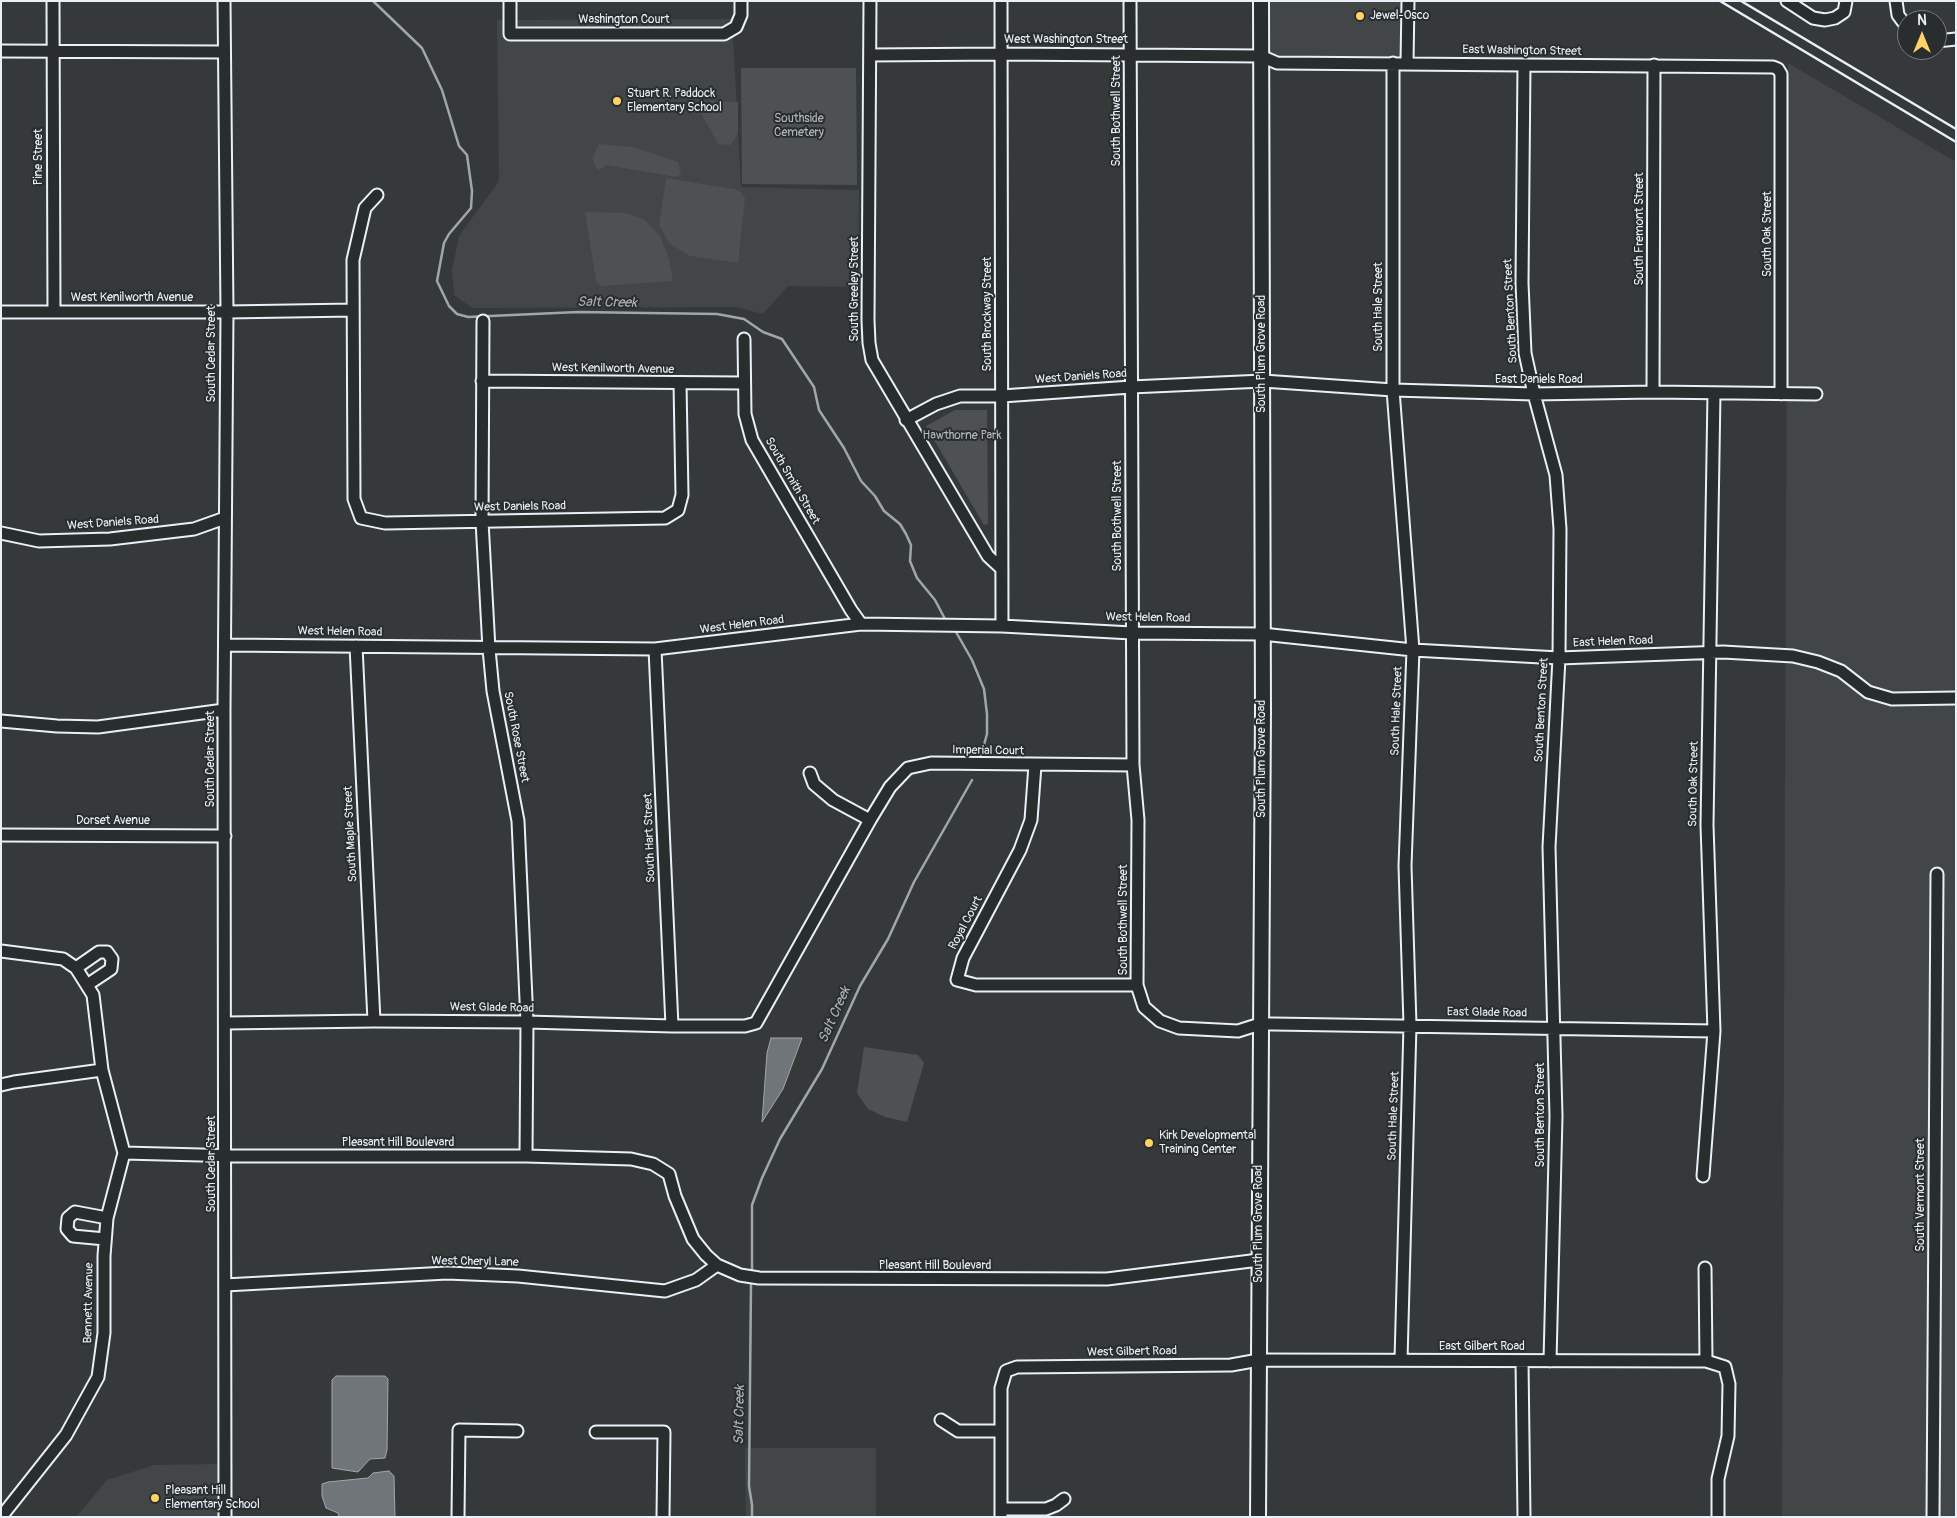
<!DOCTYPE html>
<style>
body{margin:0}
#map{position:relative;width:1957px;height:1518px;overflow:hidden;background:#35393a;font-family:Pangolin,sans-serif}
canvas{display:block}
.frame{position:absolute;inset:0;border:2px solid #e8f1f8;pointer-events:none}
.north{position:absolute;left:1897px;top:10px;width:50px;height:50px;box-sizing:border-box;background:#2a2d2e;border:1px solid #767b7f;border-radius:50%;rotate:0deg;font-size:14px;font-weight:700;line-height:20px;text-align:center;color:#e8f1f8}
.north::after{content:'';display:block;margin:auto;width:18px;height:22px;background:#ffd166;clip-path:polygon(50% 0,100% 100%,50% 72%,0 100%)}
</style>
<div id="map">
<canvas width="1957" height="1518"></canvas>
<div class="frame"></div>
<div class="north">N</div>
</div>
<script>
const context = document.querySelector('canvas').getContext('2d');
context.lineJoin = 'round';
function paint(path, color) { context.fillStyle = color; context.fill(path, 'evenodd'); }
const toPath = rows => new Path2D(rows.map(r => 'M' + r).join(''));
function strokePath(path, color, width, dash) { context.strokeStyle = color; context.lineWidth = width; context.lineCap = dash ? 'butt' : 'round'; context.setLineDash(dash || []); context.stroke(path); }
function write(font, color, halo, rows, align = 'center') {
  context.font = font + ' Pangolin,sans-serif'; context.lineWidth = 4; context.setLineDash([]); context.textBaseline = 'middle'; context.strokeStyle = halo; context.fillStyle = color; for (const [text, x, y, turn = 0] of rows) {
    context.save(); context.translate(x, y); context.rotate((+turn || 0) * Math.PI / 180); context.textAlign = isNaN(turn) ? turn : align; if (halo) context.strokeText(text, 0, 0); context.fillText(text, 0, 0); context.restore();
  }
}
paint(toPath([
 [1261,1,1408,1,1407,63,1277,63,1261,56],
 [732,19,741,187,859,190,858,287,788,286,763,314,736,307,472,308,454,295,452,270,459,236,499,181,497,20],
 [1788,63,1956,162,1956,1517,1782,1517],
 [745,1448,876,1448,876,1517,746,1517],
 [219,1464,219,1517,76,1517,107,1480,154,1465]
]), '#424647');
paint(toPath([
 [741,68,856,68,857,185,742,184],
 [710,101,738,102,738,133,731,145,718,144,701,113],
 [599,144,633,147,678,162,681,174,676,177,606,165,598,171,592,159],
 [666,178,739,190,745,198,738,263,690,256,670,244,659,225],
 [585,212,625,213,644,219,660,236,669,259,673,281,601,286,596,281],
 [955,410,987,410,988,524,984,525,926,426],
 [864,1047,918,1055,924,1063,907,1122,885,1117,868,1109,857,1093]
]), '#4d5152');
const water = toPath([
 [771,1038,802,1038,783,1089,762,1122,767,1053,771,1038],
 [336,1376,385,1376,388,1379,387,1450,385,1458,370,1459,358,1472,332,1468,332,1380,336,1376],
 [389,1471,394,1476,395,1517,339,1517,338,1513,326,1508,322,1496,322,1484,328,1482,368,1478,373,1473,389,1471]
]);
paint(water, '#707579');
strokePath(water, '#a0a7ac', 1);
strokePath(toPath([
 [373,1,422,48,442,90,459,146,467,155,472,191,471,208,449,234,444,243,437,281,449,306,457,314,468,317,578,312,717,314,744,319,763,332,782,339,814,387,819,410,844,448,861,481,875,496,884,511,900,524,906,534,911,545,910,561,917,578,935,600,945,619],
 [956,632,972,660,984,689,987,714,987,734,980,759],
 [752,1269,752,1205,762,1178,780,1139,822,1069,860,986,888,939,914,882,972,780],
 [751,1284,749,1486,752,1505,752,1517]
]), '#a0a7ac', 2.5);
const minor = toPath([
 [53,1,54,312],
 [224,1,227,312,224,710,225,1517],
 [510,1,510,34,724,34,736,27,741,15,741,1],
 [870,1,868,320,869,343,872,360,988,556,1002,569],
 [1001,1,1002,626],
 [1130,1,1133,765,1138,820,1137,985,1144,1007,1160,1021,1179,1028,1238,1031,1260,1024,1273,1024,1714,1031],
 [1787,1,1813,18,1825,20,1835,18,1844,12,1846,1],
 [1896,1,1898,15,1907,27],
 [1937,41,1956,39],
 [1,51,223,52],
 [870,55,1001,54,1261,56,1277,63,1773,67,1778,69,1781,74,1781,394],
 [1393,63,1393,390,1413,650,1405,866,1410,1025,1401,1360],
 [1407,63,1408,1],
 [1524,65,1522,283,1525,353,1534,394,1556,475,1560,529,1559,658,1549,847,1556,1116,1550,1361],
 [377,195,365,208,353,260,354,499,361,518,385,523,665,518,678,510,682,495,680,383],
 [1,312,227,312,353,310],
 [483,321,482,521,489,649,493,691,518,821,527,1022,526,1156],
 [744,339,745,414,752,440,851,610,861,624],
 [482,381,743,383],
 [1653,392,1654,65],
 [906,420,936,404,960,396,1002,396,1131,387,1263,381,1393,390,1534,394,1653,392,1816,394],
 [1,533,39,541,110,539,194,529,225,518],
 [225,645,655,649,861,624,1002,626,1132,633,1262,634,1413,650,1559,658,1723,652,1793,656,1818,662,1841,671,1868,692,1892,699,1956,698],
 [356,646,374,1021],
 [655,649,672,1026],
 [1,721,57,726,98,727,224,710],
 [1035,765,1031,820,1020,850,963,958,957,980,976,985,1137,985],
 [810,773,814,784,833,800,870,820],
 [1,835,225,836],
 [1,951,63,959,76,968,93,995,102,1070,124,1153,107,1218,104,1256,104,1333,98,1377,66,1435,1,1517],
 [76,968,99,952,107,952,112,959,111,969,87,985],
 [226,1023,374,1021,527,1022,672,1026,745,1026,756,1023,870,820,890,787,908,768,931,763,1133,765],
 [1,1085,14,1082,102,1070],
 [124,1153,239,1156,526,1156,631,1159,653,1164,669,1174,675,1196,693,1239,706,1255,717,1265,740,1275,759,1278,1107,1279,1259,1260],
 [1703,1176,1714,1031,1707,825,1714,393],
 [105,1239,73,1236,67,1229,68,1218,75,1212,107,1218],
 [1705,1268,1706,1361,1725,1367,1729,1384,1728,1436,1718,1479,1718,1517],
 [225,1285,447,1273,518,1276,665,1291,696,1280,717,1265],
 [1522,1361,1524,1517],
 [941,1420,958,1431,1001,1431],
 [596,1432,664,1432,663,1517],
 [1001,1509,1046,1509,1056,1505,1064,1499],
 [458,1517,459,1430,517,1431],
 [1001,1517,1001,1388,1006,1371,1017,1367,1231,1365,1259,1360,1706,1361],
 [1933,1517,1937,874]
]);
const major = toPath([
 [1258,1517,1263,710,1261,1]
]);
strokePath(minor, '#e8f1f8', 15);
strokePath(major, '#e8f1f8', 18);
strokePath(minor, '#2a2d2e', 11);
strokePath(major, '#2a2d2e', 14);
strokePath(toPath([
 [1720,1,1956,142],
 [1741,1,1956,129]
]), '#e8f1f8', 2.5);
for (const [x, y, r, color] of [
 [1360,16,5,"#ffd166"],
 [617,101,5,"#ffd166"],
 [1149,1143,5,"#ffd166"],
 [155,1498,5,"#ffd166"]
]) { const dot = new Path2D(); dot.arc(x, y, r, 0, 2 * Math.PI); context.fillStyle = color; context.fill(dot); strokePath(dot, '#2a2d2e', 2); }
write('12px', '#e8f1f8', '#2a2d2e', [
 ["Jewel-Osco",1370,16],
 ["Stuart R. Paddock",627,94],
 ["Elementary School",627,108],
 ["Kirk Developmental",1159,1136],
 ["Training Center",1159,1150],
 ["Pleasant Hill",165,1491],
 ["Elementary School",165,1505]
], 'left');
write('12px', '#e8f1f8', '#2a2d2e', [
 ["Washington Court",624,20],
 ["West Washington Street",1066,40],
 ["East Washington Street",1522,51,1],
 ["South Bothwell Street",1117,111,-90],
 ["Pine Street",39,157,-90],
 ["South Fremont Street",1640,229,-90],
 ["South Oak Street",1768,234,-90],
 ["South Greeley Street",855,289,-90],
 ["West Kenilworth Avenue",132,298],
 ["South Hale Street",1379,307,-90],
 ["South Benton Street",1511,311,-93],
 ["South Brockway Street",988,314,-90],
 ["South Cedar Street",212,354,-90],
 ["South Plum Grove Road",1262,354,-90],
 ["West Kenilworth Avenue",613,369,1],
 ["West Daniels Road",1081,377,-4],
 ["East Daniels Road",1539,380],
 ["South Smith Street",792,481,60],
 ["West Daniels Road",520,507,-1],
 ["South Bothwell Street",1118,516,-90],
 ["West Daniels Road",113,523,-4],
 ["West Helen Road",1148,618,1],
 ["West Helen Road",742,625,-7],
 ["West Helen Road",340,632,1],
 ["East Helen Road",1613,642,-2],
 ["South Benton Street",1542,710,-87],
 ["South Hale Street",1397,711,-88],
 ["South Rose Street",516,737,79],
 ["Imperial Court",988,751,1],
 ["South Cedar Street",211,759,-90],
 ["South Plum Grove Road",1262,759,-90],
 ["South Oak Street",1694,784,-89],
 ["Dorset Avenue",113,821],
 ["South Maple Street",351,834,-93],
 ["South Hart Street",650,838,-92],
 ["South Bothwell Street",1124,920,-90],
 ["Royal Court",966,923,-62],
 ["West Glade Road",492,1008,1],
 ["East Glade Road",1487,1013,1],
 ["South Benton Street",1541,1115,-90],
 ["South Hale Street",1394,1116,-88],
 ["Pleasant Hill Boulevard",398,1143],
 ["South Cedar Street",212,1164,-90],
 ["South Vermont Street",1921,1195,-90],
 ["South Plum Grove Road",1259,1224,-90],
 ["West Cheryl Lane",475,1262,1],
 ["Pleasant Hill Boulevard",935,1266],
 ["Bennett Avenue",89,1303,-89],
 ["East Gilbert Road",1482,1347],
 ["West Gilbert Road",1132,1352,-1]
]);
write('12px', '#b2b9be', '#2a2d2e', [
 ["Southside",799,119],
 ["Cemetery",799,133],
 ["Hawthorne Park",962,436]
]);
write('italic 14px', '#acb3b8', '#2a2d2e', [
 ["Salt Creek",607,303,1],
 ["Salt Creek",835,1015,-66],
 ["Salt Creek",740,1415,-89]
]);
</script>
